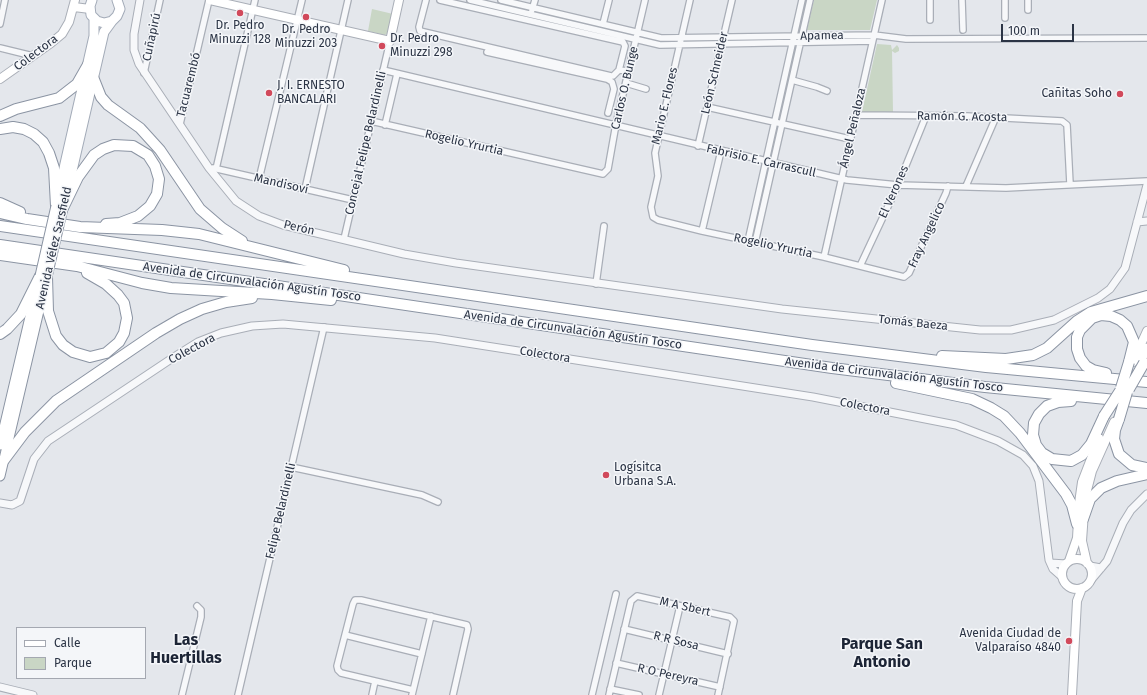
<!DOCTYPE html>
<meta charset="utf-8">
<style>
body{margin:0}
#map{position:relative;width:1147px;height:695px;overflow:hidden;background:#e4e7ec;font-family:"Fira Sans",sans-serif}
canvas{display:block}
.legend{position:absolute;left:16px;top:627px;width:130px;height:52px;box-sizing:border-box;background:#f4f6f9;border:1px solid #a4a8b1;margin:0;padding:5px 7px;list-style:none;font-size:12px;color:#2b3445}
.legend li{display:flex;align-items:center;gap:8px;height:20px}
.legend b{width:20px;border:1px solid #a4a8b1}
.scale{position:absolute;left:1001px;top:24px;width:73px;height:18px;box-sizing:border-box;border:2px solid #2b3445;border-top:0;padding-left:5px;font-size:12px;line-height:14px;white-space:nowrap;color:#2b3445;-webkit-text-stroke:3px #f4f6f9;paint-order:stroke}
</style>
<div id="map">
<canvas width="1147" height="695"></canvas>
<ul class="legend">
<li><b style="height:5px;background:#fff"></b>Calle</li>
<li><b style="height:11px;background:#c9d6c5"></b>Parque</li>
</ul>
<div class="scale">100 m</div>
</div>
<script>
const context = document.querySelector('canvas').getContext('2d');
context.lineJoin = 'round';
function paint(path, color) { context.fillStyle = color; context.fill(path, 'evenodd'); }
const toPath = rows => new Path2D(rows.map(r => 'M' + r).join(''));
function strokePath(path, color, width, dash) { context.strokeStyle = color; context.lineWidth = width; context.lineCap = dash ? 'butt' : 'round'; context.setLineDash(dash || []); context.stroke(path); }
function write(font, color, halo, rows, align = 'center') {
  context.font = font + ' "Fira Sans",sans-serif'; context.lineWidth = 3; context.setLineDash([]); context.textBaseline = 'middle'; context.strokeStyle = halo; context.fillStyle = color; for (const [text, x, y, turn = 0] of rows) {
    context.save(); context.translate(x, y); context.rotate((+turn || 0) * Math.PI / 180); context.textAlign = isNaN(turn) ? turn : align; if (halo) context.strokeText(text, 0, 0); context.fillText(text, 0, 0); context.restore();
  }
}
paint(toPath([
 [814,0,877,0,870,30,807,30],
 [372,9,393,14,389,32,385,35,368,31],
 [877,44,891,45,892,50,897,45,899,48,899,51,895,53,892,51,893,112,862,112]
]), '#c9d6c5');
const minor = toPath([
 [426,0,419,27,420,31,424,32,611,76,613,76,619,70,629,71],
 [440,0,623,42,625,46,619,70],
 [470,0,660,45,872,41],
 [501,0,661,38,874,35,906,39,1147,38],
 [690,0,655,153,658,176,651,207,653,217,658,220,702,231,824,257,904,277,909,273,946,193,948,186],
 [930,0,930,20],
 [962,0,963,30],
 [1005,0,1005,18],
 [1028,0,1028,10],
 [532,10,535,0],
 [0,24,5,0],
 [603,24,609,0],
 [0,48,33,56],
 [487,52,607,79,612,82,614,89,608,113],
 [383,70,847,180,898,185,1006,188,1147,181],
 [144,73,160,0],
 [792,80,817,87,827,91],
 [626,83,646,89],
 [707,107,850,139],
 [856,115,967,116,1062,121,1067,125,1070,184],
 [371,121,603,174,608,169,616,124,645,0],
 [180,124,209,0],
 [385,125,397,74],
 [698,146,732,0],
 [213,168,353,200],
 [216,169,255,0],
 [259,179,302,0],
 [966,186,996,117],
 [305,189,348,0],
 [702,231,721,151],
 [344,239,390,41],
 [748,241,802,0],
 [755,243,810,0],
 [824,257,882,0],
 [860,266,898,185,926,116],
 [596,284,604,226],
 [291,467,422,495,438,502],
 [624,629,728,654],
 [345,635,422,654],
 [616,663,720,687],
 [610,689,639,695],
 [413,690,341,673,338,670,337,666,353,604,355,600,361,600,467,625,468,629,453,695],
 [182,695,201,617,201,610,197,606],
 [238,695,324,327],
 [372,695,375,681],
 [412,695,431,616],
 [592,695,616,594],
 [609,695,631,601,637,596,730,617,734,621,718,695],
 [659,695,680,606]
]);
const tertiary = toPath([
 [140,0,134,34,134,50,139,64,209,168,236,201,259,216,283,225,404,254,456,263,782,309,980,330,1011,330,1054,320,1098,298,1110,289,1125,268,1147,185],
 [1137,222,1147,221],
 [0,503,12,505,20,501,34,459,48,441,174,357,198,342,221,333,252,326,283,324,435,338,813,397,956,425,998,441,1023,455,1033,466,1039,481,1049,560,1053,569,1062,577],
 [1051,563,1066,564],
 [1090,566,1101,568],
 [1091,580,1107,561,1123,523,1131,510,1147,494],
 [0,687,33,695]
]);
const secondary = toPath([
 [210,0,390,41,399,0],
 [74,7,90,9],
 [0,79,51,43,62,34,69,22,75,0],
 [1133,362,1147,331],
 [1140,363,1147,348],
 '1062 574a15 15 0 1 1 30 0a15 15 0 1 1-30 0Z',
 [1069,561,1077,538,1079,503,1082,482,1099,438],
 [1087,563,1082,541,1085,498,1092,471,1114,422],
 [1072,695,1077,601,1082,588]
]);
const primary = toPath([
 [92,0,90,6,91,15,97,21,104,23,112,21,117,16,120,9,117,0],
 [66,197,104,32,112,21],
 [57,199,94,36,94,18]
]);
const trunk = toPath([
 [0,445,37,287],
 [0,476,45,285]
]);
const motorway = toPath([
 [93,77,101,97,108,105,140,128,160,150,200,209,222,228,242,241],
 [0,116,16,109,59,98,77,84,89,63],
 [0,129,13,127,24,129,34,134,43,142,49,153,54,168,56,206],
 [0,203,20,212],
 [63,208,78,177,94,155,103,149,114,145,133,146,148,155,155,166,159,179,157,194,150,206,138,216,120,223,106,224],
 [0,213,27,219,80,227,162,230,199,234,344,270],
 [0,226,812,345,986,367,1147,382],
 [0,245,832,368,985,387,1147,403],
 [0,255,77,266,142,283,171,288,272,294,331,300],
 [47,277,48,311,56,336,63,345,73,352,90,357,106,353,119,342,124,333,127,318,124,303,118,295,106,284,87,273],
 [0,334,7,329,21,314,40,276],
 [942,356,1006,359,1033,355,1047,348,1077,321,1091,312,1147,296],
 [1106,373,1093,370,1086,366,1080,358,1077,349,1077,337,1080,330,1092,318,1101,315,1111,316,1120,320,1127,326,1134,342,1129,362],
 [896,383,972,399,991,408,1004,416,1020,433,1066,494,1072,505,1077,524],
 [1071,401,1058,402,1047,406,1039,414,1034,423,1033,435,1036,445,1042,453,1052,459,1071,461,1082,455,1091,444,1104,416],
 [1119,419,1115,430,1114,439,1119,454,1132,465,1147,468],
 [4,460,25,432,56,401,156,333,180,319,202,309,226,302,252,298],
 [1083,519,1090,499,1101,488,1117,481,1147,474]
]);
strokePath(minor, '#a9aeb7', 8);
strokePath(tertiary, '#a9aeb7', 9);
strokePath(secondary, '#a9aeb7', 10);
strokePath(primary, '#a3abb8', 11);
strokePath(trunk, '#8b94a3', 11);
strokePath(motorway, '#8b94a3', 12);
strokePath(minor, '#f7f8fa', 5.5);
strokePath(tertiary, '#f7f8fa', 7);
strokePath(secondary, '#fff', 8);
strokePath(primary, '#fff', 9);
strokePath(trunk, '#fff', 9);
strokePath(motorway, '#fff', 10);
const trunkBridge = toPath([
 [40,276,56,206],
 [47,277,63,208]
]);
const motorwayBridge = toPath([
 [1121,388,1129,362],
 [1129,389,1144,363],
 [1104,416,1120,391],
 [1119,419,1127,392]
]);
strokePath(trunkBridge, '#8b94a3', 11, []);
strokePath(motorwayBridge, '#8b94a3', 12, []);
strokePath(trunkBridge, '#fff', 9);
strokePath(motorwayBridge, '#fff', 10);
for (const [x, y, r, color] of [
 [240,13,4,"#d1495b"],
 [306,17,4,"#d1495b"],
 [382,46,4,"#d1495b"],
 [269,93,4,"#d1495b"],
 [1120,94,4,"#d1495b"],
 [606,475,4,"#d1495b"],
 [1069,641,4,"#d1495b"]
]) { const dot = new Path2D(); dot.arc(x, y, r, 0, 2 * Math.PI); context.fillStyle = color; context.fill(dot); strokePath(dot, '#f4f6f9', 1.5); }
write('12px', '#2b3445', '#f4f6f9', [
 ["Dr. Pedro",240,26,"center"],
 ["Minuzzi 128",240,40,"center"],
 ["Dr. Pedro",306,30,"center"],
 ["Minuzzi 203",306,44,"center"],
 ["Dr. Pedro",390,39],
 ["Minuzzi 298",390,53],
 ["J. I. ERNESTO",277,86],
 ["BANCALARI",277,100],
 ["Cañitas Soho",1112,94,"right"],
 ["Logísitca",614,468],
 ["Urbana S.A.",614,482],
 ["Avenida Ciudad de",1061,634,"right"],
 ["Valparaíso 4840",1061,648,"right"]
], 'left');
write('12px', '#2b3445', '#f4f6f9', [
 ["Apamea",822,36,-1],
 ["Cuñapirú",152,37,-78],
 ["Colectora",36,53,-37],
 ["León Schneider",715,73,-77],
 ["Tacuarembó",189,85,-76],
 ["Carlos O. Bunge",625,88,-77],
 ["Mario E. Flores",665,106,-77],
 ["Ramón G. Acosta",962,117,1],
 ["Ángel Peñaloza",853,128,-77],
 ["Concejal Felipe Belardinelli",366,143,-77],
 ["Rogelio Yrurtia",464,143,13],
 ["Fabrisio E. Carrascull",761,161,13],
 ["Mandisoví",281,184,13],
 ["El Verones",894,192,-66],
 ["Perón",299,228,13],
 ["Fray Angelico",927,235,-65],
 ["Rogelio Yrurtia",773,246,12],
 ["Avenida Vélez Sarsfield",54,248,-77],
 ["Avenida de Circunvalación Agustín Tosco",252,282,8],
 ["Tomás Baeza",913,323,6],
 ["Avenida de Circunvalación Agustín Tosco",573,330,8],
 ["Colectora",192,349,-28],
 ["Colectora",545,355,9],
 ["Avenida de Circunvalación Agustín Tosco",894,375,7],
 ["Colectora",865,407,11],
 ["Felipe Belardinelli",281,511,-77],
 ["M A Sbert",685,607,13],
 ["R R Sosa",676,641,14],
 ["R O Pereyra",668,675,13]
]);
write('bold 16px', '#1d2536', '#f4f6f9', [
 ["Las",186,641],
 ["Huertillas",186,659],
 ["Parque San",882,645],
 ["Antonio",882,663]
]);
</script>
